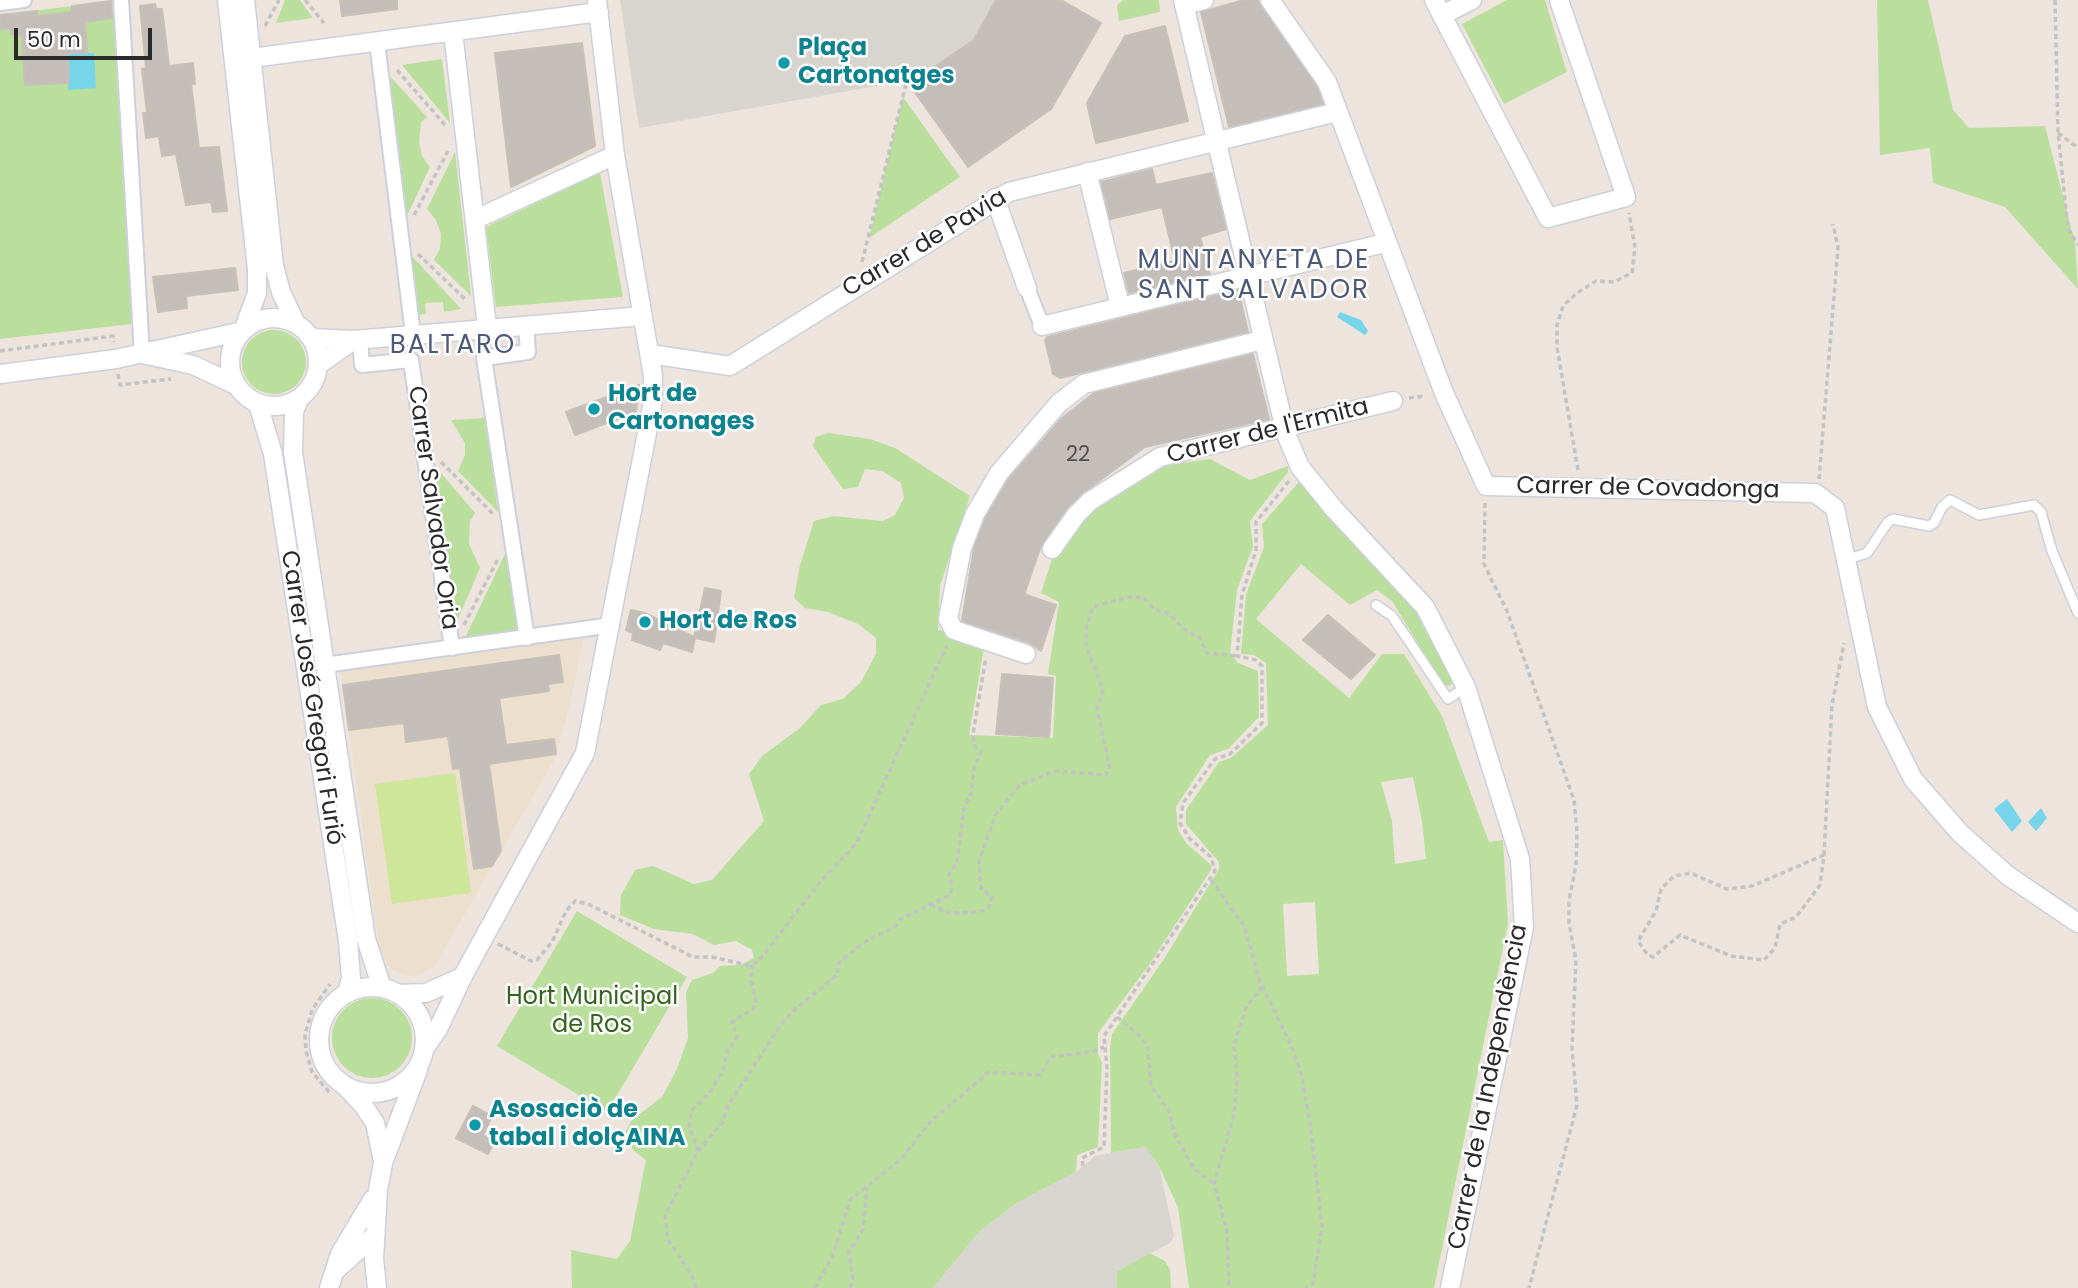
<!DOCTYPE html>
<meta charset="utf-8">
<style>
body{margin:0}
#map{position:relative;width:2078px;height:1288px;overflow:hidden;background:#ece4dd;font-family:Poppins,sans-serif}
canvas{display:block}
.scale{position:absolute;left:14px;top:28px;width:138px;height:32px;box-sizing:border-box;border:4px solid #2a2a2a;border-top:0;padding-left:9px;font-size:21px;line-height:24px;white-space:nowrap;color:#2a2a2a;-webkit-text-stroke:5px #fff;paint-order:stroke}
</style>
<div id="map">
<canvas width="2078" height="1288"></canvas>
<div class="scale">50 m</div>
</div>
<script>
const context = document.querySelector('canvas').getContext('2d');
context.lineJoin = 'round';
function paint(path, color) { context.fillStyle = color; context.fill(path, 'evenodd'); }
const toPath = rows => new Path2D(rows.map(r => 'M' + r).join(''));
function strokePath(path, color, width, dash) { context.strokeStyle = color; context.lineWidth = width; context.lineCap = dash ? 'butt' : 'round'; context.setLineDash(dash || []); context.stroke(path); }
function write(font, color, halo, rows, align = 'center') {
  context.font = font + ' Poppins,sans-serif'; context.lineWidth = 5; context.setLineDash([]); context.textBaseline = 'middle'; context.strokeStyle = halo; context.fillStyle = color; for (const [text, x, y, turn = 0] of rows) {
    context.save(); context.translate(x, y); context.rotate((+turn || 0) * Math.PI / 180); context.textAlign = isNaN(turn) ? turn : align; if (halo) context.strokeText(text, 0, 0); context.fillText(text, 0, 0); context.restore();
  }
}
paint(toPath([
 [584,638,567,717,554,760,434,967,414,977,395,971,387,965,379,947,341,672]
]), '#ecdfce');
paint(toPath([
 [285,0,300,0,313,18,276,23],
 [1123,0,1159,0,1160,12,1119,21,1117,5],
 [1507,0,1545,0,1567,72,1504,104,1462,24],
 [1877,0,1928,0,1953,110,1969,128,2045,126,2075,243,2078,289,2005,207,1933,183,1930,148,1880,155],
 [113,1,132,324,0,339,0,15],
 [442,59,450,123,402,65],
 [388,74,427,117,421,122,419,142,422,156,430,167,406,218],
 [903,97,960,177,869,238],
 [455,152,471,296,434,260,440,249,441,234,436,220,427,209],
 [600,173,623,297,496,307,486,227],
 [410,254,461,309,444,312,443,302,425,303,426,314,414,315],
 '242 362a32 32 0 1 1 64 0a32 32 0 1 1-64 0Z',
 [485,418,498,512,458,471,465,455,465,443,451,420],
 [828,433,870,439,895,448,970,496,940,586,938,630,985,642,969,735,1053,738,1056,676,1048,674,1059,602,1041,593,1053,556,1079,516,1131,479,1169,465,1210,459,1250,480,1288,466,1288,472,1250,521,1253,546,1237,590,1230,653,1238,663,1258,671,1259,717,1228,749,1210,755,1176,807,1178,830,1186,843,1211,865,1211,870,1149,965,1098,1033,1098,1053,1102,1063,1098,1147,1077,1155,1076,1172,1017,1203,979,1232,933,1288,572,1288,571,1250,617,1259,630,1241,646,1160,633,1150,624,1134,632,1120,662,1097,677,1069,688,1038,686,992,692,980,713,973,720,966,740,965,754,958,752,950,736,941,714,945,693,934,654,929,620,915,621,895,635,870,653,866,694,884,712,880,764,821,749,774,762,756,800,728,821,705,843,699,861,682,876,654,876,638,858,624,828,612,805,608,794,598,800,565,814,521,833,516,883,521,895,515,904,498,901,483,882,471,865,469,858,487,843,489,813,446,816,437],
 [430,460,475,513,470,521,469,544,480,568,455,626],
 [1299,482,1420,616,1453,678,1451,685,1444,686,1392,601,1377,590,1350,605,1301,564,1256,619,1349,698,1382,654,1404,654,1442,716,1489,842,1503,840,1508,923,1434,1288,1189,1288,1178,1207,1159,1166,1145,1147,1111,1153,1110,1047,1112,1034,1164,959,1219,869,1219,862,1186,824,1186,810,1219,762,1231,758,1268,725,1266,663,1254,655,1241,654,1246,595,1264,547,1262,524],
 [1413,777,1422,821,1426,859,1395,864,1392,821,1381,782],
 [1315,902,1319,974,1287,976,1283,904],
 [507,550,517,630,465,638],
 [577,911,687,977,607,1112,497,1046],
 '332 1038a40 40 0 1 1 80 0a40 40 0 1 1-80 0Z',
 [1149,1253,1165,1261,1170,1270,1171,1288,1116,1288,1117,1271]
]), '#badf9d');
paint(toPath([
 [455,773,471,893,392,904,375,784]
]), '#cde699');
paint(toPath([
 [620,0,996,0,974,40,909,84,899,82,639,128],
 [1145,1147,1159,1166,1174,1236,1170,1243,1117,1271,1116,1288,933,1288,979,1232,1017,1203,1076,1172,1095,1156]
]), '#d8d4d0');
paint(toPath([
 [68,53,94,53,96,88,68,90],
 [1340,312,1361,320,1368,331,1365,335,1337,317],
 [2007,799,2022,821,2012,832,1994,809],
 [2041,808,2047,818,2036,831,2028,822]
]), '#76d5e8');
const building = toPath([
 [340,0,397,0,397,9,342,16,340,0],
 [996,0,1061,0,1101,23,1051,109,968,167,909,84,974,40,996,0],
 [1244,0,1257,0,1317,87,1323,104,1229,127,1201,12,1244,0],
 [111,1,112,18,85,22,87,53,68,53,69,83,25,85,22,38,19,33,11,34,10,28,0,30,0,15,37,11,37,16,72,12,72,6,111,1],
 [155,4,156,9,162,9,169,66,193,63,195,84,191,84,199,148,219,147,227,211,213,212,211,202,186,205,176,154,162,156,159,136,146,138,143,113,147,113,142,69,146,68,140,6,155,4],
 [1165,26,1188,121,1096,143,1087,103,1125,36,1165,26],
 [582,43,595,146,511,187,495,53,582,43],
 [1152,169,1156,185,1212,173,1226,229,1200,237,1210,274,1129,293,1124,273,1175,261,1162,207,1110,219,1101,182,1152,169],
 [235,268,238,290,186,296,187,308,158,312,153,277,235,268],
 [1238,290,1248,332,1060,378,1053,374,1045,340,1047,337,1238,290],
 [1253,354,1269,419,1145,447,1084,492,1067,508,1041,546,1025,592,1026,595,1056,605,1041,651,1030,643,962,621,974,548,985,519,1008,480,1062,418,1094,393,1253,354],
 [639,385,635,420,620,418,575,435,566,412,639,385],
 [705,588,721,591,714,642,695,638,692,652,663,643,660,650,632,640,633,633,626,630,631,610,645,613,694,637,705,588],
 [1328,615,1375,655,1351,679,1303,640,1328,615],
 [559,655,563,682,548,684,549,691,499,698,506,745,554,739,556,754,489,764,501,851,492,866,474,869,460,768,453,769,448,736,406,742,404,723,349,730,343,685,559,655],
 [1002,674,1053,678,1049,737,996,734,1002,674],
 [473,1106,492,1116,483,1135,494,1142,488,1154,456,1138,473,1106]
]);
paint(building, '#c4beba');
strokePath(building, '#c7c0b7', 2);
const service = toPath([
 [1845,560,1867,553,1888,522,1893,519,1929,526,1934,523,1942,507,1950,500,1979,515,2034,505,2041,512,2052,551,2078,613],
 [1376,605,1392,616,1448,699,1466,687]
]);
const pedestrian = toPath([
 [121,0,142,354],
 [0,3,24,0],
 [377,42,413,334],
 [1027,288,1042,326],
 [526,324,528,352,484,358,527,638],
 [360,339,362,365,411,360,452,648],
 [325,665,612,625]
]);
const minor = toPath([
 [245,0,274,266,281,292,296,324],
 [1183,0,1286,434,1300,467,1334,509,1425,607,1466,687,1520,859,1524,927,1450,1288],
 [1270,0,1327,82,1444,393,1486,486,1815,493,1835,508,1877,707,1913,779,1960,833,2007,875,2078,923],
 [1434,0,1548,218,1626,197,1559,0],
 [1184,5,1204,0],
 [1442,15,1472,0],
 [453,32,487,327],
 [252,58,599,12],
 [1087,172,1120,306],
 [995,198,1027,288],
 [476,219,615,155],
 '230 362a44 44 0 1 1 88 0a44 44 0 1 1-88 0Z',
 [1042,326,1385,243],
 [311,338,354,340,643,316],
 [142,354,193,365,236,385],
 [650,354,730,366,1009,192,1337,112],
 [318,365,354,340],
 [0,374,116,359,243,331,257,293,257,269,227,0],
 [299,399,294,412,293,452,366,939,382,988],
 [258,404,273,454,348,941,351,978,347,993],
 [1052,549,1076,515,1090,501,1160,457,1393,401],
 [1026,654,954,630,948,619,962,548,975,514,999,473,1059,403,1084,384,1262,340],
 '319 1040a53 53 0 1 1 106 0a53 53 0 1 1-106 0Z',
 [398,994,426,993,462,977],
 [424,1049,438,1029,465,972,585,753,652,407,653,376,615,155,597,0],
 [347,1088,363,1105,375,1123,383,1161],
 [336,1270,374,1236],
 [329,1288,340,1254,373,1199],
 [377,1288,374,1259,378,1190,383,1163,418,1070]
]);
strokePath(service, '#ccd0db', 12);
strokePath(pedestrian, '#ccd0db', 18);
strokePath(minor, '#ccd0db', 21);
strokePath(toPath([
 [305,0,324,23],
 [2055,0,2058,133,2068,229,2078,245],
 [265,26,279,0],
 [397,70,445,125],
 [2058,133,2078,148],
 [414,215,448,151],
 [418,254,466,300],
 [862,262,906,84],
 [0,351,113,336,114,342],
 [118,374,120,385,171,379],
 [1409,398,1425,396],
 [441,462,493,514],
 [1578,470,1557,347,1557,325,1563,306,1577,293,1596,281,1614,282,1632,273,1635,247,1629,213],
 [1819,479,1838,247,1833,224],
 [1485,503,1484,564,1507,611,1574,800,1577,831,1576,865,1569,900,1569,924,1576,960,1572,1048,1577,1105,1529,1288],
 [464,625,499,557],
 [1824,855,1752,886,1727,889,1691,873,1674,876,1661,889,1656,911,1638,941,1647,954,1653,957,1680,935,1731,956,1764,960,1775,948,1780,924,1796,917,1820,885,1824,855,1832,705,1844,643],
 [1211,880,1244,926,1261,985,1260,991,1247,1005,1234,1045,1237,1077,1234,1114,1214,1184,1227,1231,1229,1288],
 [931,904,944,912,968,913,986,910,991,904,992,897,981,888,979,862,996,814,1020,785,1055,771,1106,775,1110,769,1097,710,1103,690,1086,645,1086,628,1093,607,1128,597,1144,598,1155,610,1168,613,1185,630,1199,637,1207,653,1237,656],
 [498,944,531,961,537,960,552,942,566,911,575,901,588,904,693,957,712,957,747,965,758,962,821,881,856,844,947,645],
 [1262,986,1291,1045,1302,1077,1310,1123,1322,1226,1313,1284,1305,1288],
 [1117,1017,1142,1038,1148,1048,1151,1086,1169,1111,1174,1133,1194,1169,1214,1184],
 [329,1092,312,1072,306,1051,305,1035,312,1010,330,984],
 [698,1151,723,1122,727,1107,778,1029,792,1012,837,975,838,963,863,943,896,926,899,920,950,895,952,886,949,874,957,863,964,808,971,793,974,768,981,752,975,746,973,734,986,657],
 [1083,1166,1082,1158,1104,1147,1107,1068,1104,1036,1215,871,1211,857,1190,839,1180,823,1183,803,1215,759,1230,754,1262,723,1262,666,1256,660,1237,656,1242,595,1256,550,1256,522,1289,481],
 [696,1288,691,1274,668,1240,665,1216,698,1151,689,1125,692,1110,709,1094,723,1070,727,1051,737,1038,732,1022,753,1009,756,1002,751,980,752,965],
 [815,1288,833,1255,850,1200,900,1160,931,1121,989,1072,1040,1075,1050,1057,1090,1052,1104,1047],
 [850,1288,853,1279,849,1252,863,1229,867,1188]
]), '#c3c3c3', 3.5, [5, 3.5]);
strokePath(service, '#fff', 9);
strokePath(pedestrian, '#fff', 14);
strokePath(minor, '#fff', 18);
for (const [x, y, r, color] of [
 [784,63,7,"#0f9aa8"],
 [594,409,7,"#0f9aa8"],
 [645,622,7,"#0f9aa8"],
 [475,1125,7,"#0f9aa8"]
]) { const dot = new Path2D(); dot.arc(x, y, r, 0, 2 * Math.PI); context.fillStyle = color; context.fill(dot); strokePath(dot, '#fff', 2.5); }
write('21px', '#504f4e', null, [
 ["22",1078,456]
]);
write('bold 24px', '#0d838f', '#fff', [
 ["Plaça",798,49],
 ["Cartonatges",798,77],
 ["Hort de",608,395],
 ["Cartonages",608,423],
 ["Hort de Ros",659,622],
 ["Asosaciò de",489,1111],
 ["tabal i dolçAINA",489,1139]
], 'left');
write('24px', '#2a2a2a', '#fff', [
 ["Carrer de Pavia",925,244,-31],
 ["Carrer de l'Ermita",1268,432,-14],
 ["Carrer de Covadonga",1648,489,1],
 ["Carrer Salvador Oria",432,508,82],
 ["Carrer José Gregori Furió",311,698,81],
 ["Carrer de la Independència",1489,1087,-79]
]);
write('24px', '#34641e', '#fff', [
 ["Hort Municipal",592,998],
 ["de Ros",592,1026]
]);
context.letterSpacing = '2px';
write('26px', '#4d5979', '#fff', [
 ["MUNTANYETA DE",1254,261],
 ["SANT SALVADOR",1254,291],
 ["BALTARO",453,346]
]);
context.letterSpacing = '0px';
</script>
